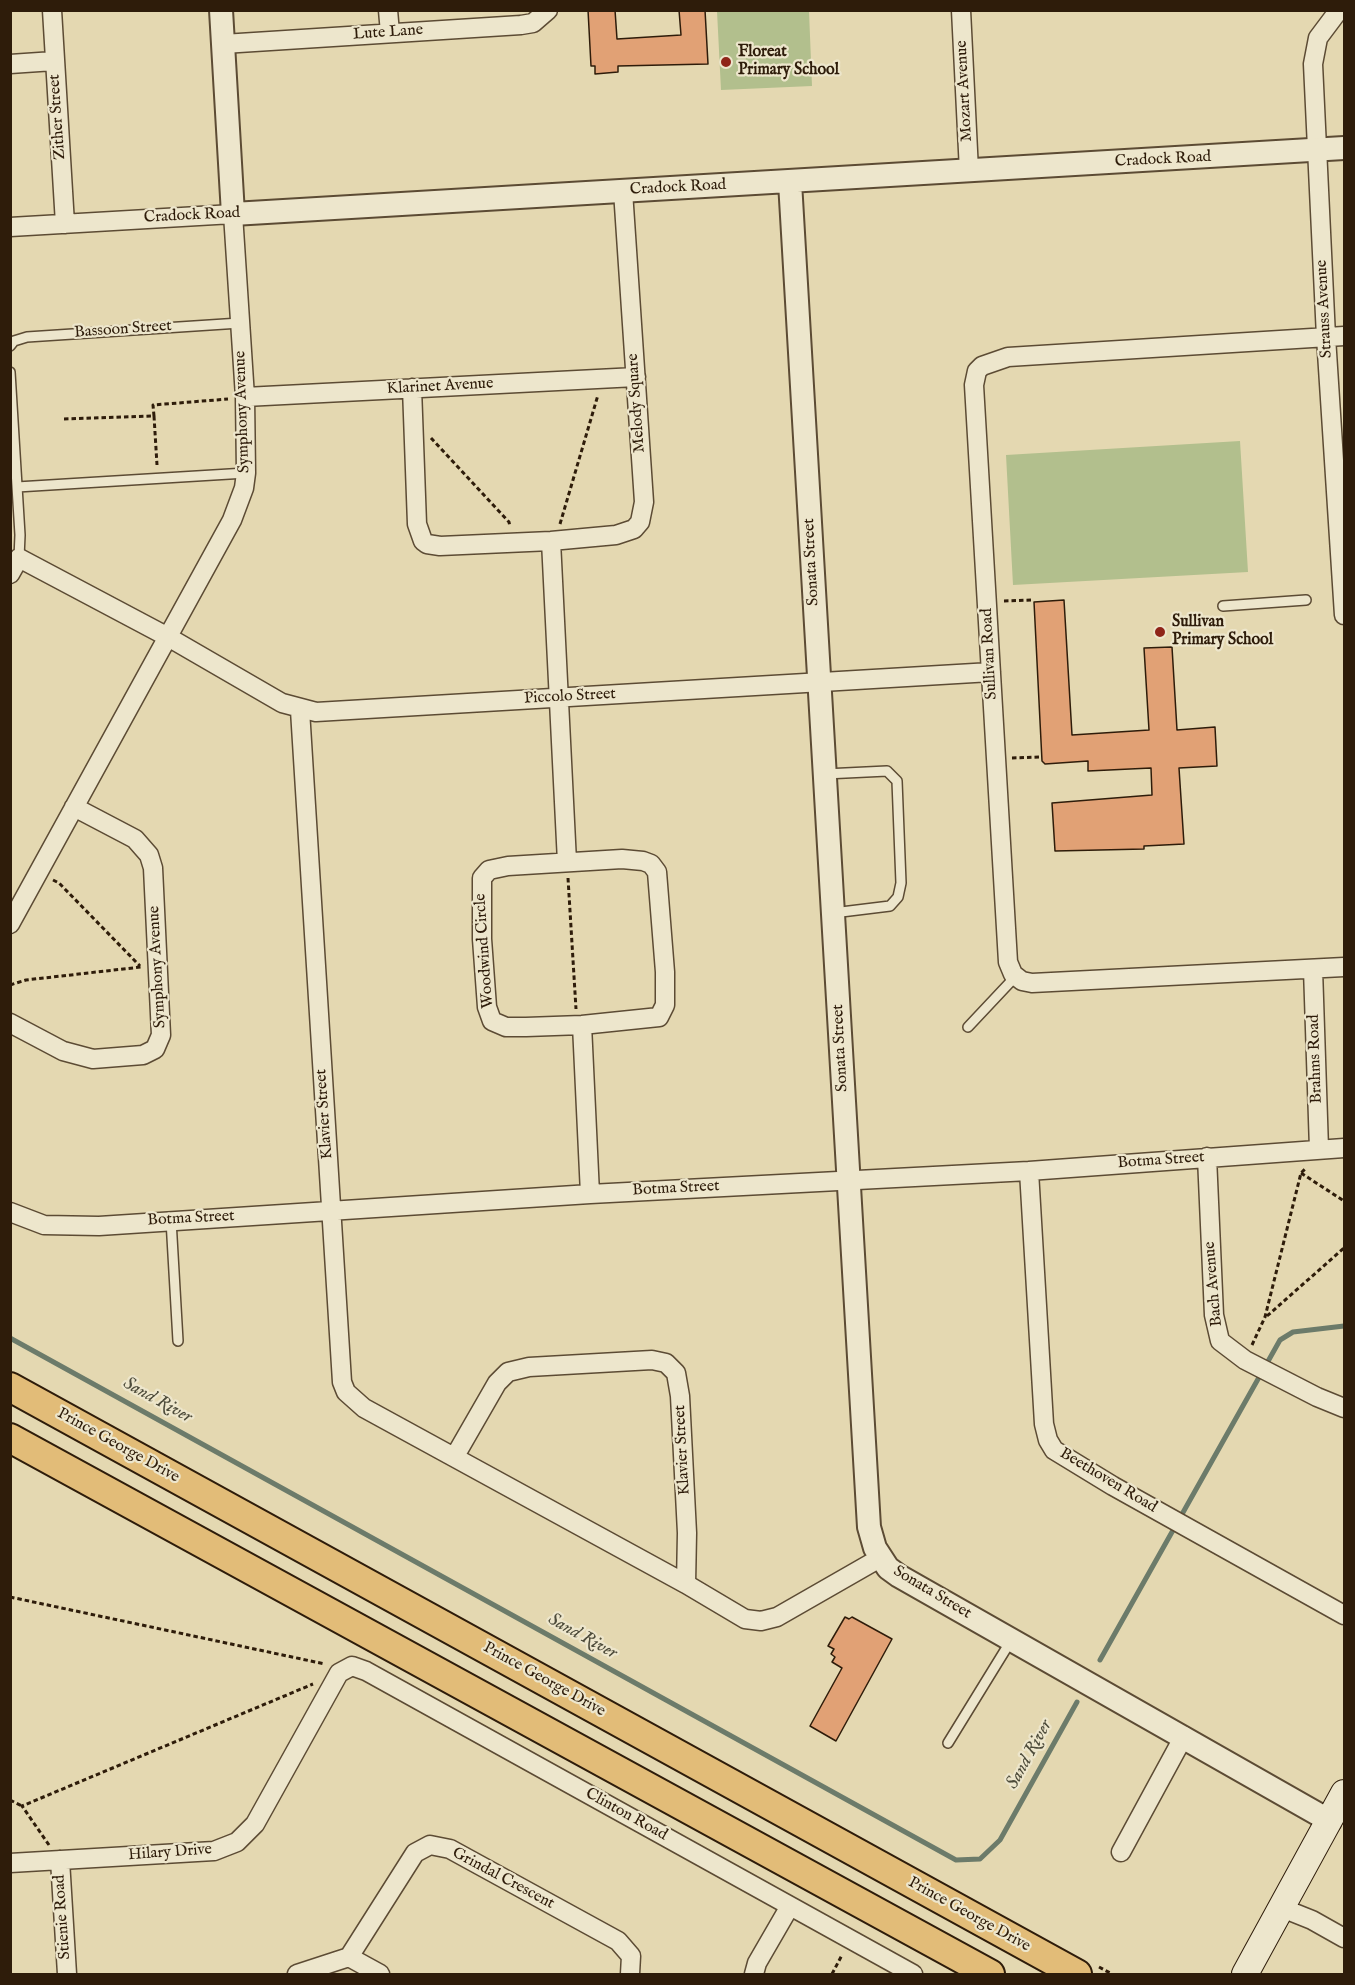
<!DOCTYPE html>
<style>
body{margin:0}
#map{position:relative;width:1355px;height:1985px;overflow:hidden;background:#e4d8b1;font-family:"IM FELL English",serif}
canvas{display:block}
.frame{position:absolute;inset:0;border:12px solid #2e1c0a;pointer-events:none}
</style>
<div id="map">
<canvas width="1355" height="1985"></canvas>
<div class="frame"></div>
</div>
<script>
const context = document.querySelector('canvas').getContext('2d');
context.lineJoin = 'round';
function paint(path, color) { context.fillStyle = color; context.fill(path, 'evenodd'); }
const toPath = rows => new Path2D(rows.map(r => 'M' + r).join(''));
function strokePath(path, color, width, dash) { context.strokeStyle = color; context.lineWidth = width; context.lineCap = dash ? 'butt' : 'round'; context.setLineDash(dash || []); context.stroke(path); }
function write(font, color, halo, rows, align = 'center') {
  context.font = font + ' "IM FELL English",serif'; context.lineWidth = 4.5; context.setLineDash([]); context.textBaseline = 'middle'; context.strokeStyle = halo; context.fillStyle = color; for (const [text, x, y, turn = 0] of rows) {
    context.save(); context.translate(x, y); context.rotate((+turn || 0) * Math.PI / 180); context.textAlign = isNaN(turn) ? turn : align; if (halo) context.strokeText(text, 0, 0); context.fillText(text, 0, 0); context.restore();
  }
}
paint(toPath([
 [717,11,809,11,812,86,721,90],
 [1240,441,1248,572,1013,585,1006,455]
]), '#b2bf8d');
strokePath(toPath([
 [10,1338,956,1860,980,1859,1000,1840,1077,1702],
 [1100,1660,1280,1340,1293,1332,1344,1326]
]), '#6c7b6a', 5);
const building = toPath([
 [588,10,615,10,617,39,681,35,679,10,705,10,708,64,618,66,618,72,595,74,595,66,591,66,588,10],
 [1064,600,1072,735,1149,730,1144,648,1172,647,1177,730,1215,727,1217,766,1179,768,1184,844,1144,846,1144,849,1055,851,1052,803,1152,795,1151,768,1088,771,1088,761,1045,764,1042,761,1034,602,1064,600],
 [845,1617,849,1619,852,1617,892,1639,836,1741,810,1726,842,1668,832,1662,835,1657,831,1654,834,1649,828,1646,845,1617]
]);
paint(building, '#e1a175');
strokePath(building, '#2e1c0a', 1.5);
const service = toPath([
 [10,346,14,341,27,337,240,323],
 [10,372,20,535,19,558],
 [17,487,246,473],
 [1223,606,1306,600],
 [825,774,887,771,897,781,901,883,898,897,890,906,833,913],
 [968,1027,1015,977],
 [171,1220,178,1341],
 [948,1743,1012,1639]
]);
const minor = toPath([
 [52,10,65,224],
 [388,10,390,33],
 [961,10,969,171],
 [1339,10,1318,38,1313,64,1326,337,1344,615],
 [223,44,521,25,533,23,548,10],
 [10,64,54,61],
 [10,227,233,214,245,397,246,473,244,488,232,520,10,924],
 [1344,336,1008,357,982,366,977,371,974,385,1008,962,1013,974,1022,981,1032,983,1344,967],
 [412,388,417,524,423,541,427,544,440,546,551,541,616,535,634,529,640,522,644,502,623,191],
 [245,397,636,377],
 [551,541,567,862],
 [10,574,19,558,168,637,282,703,316,712,991,672],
 [300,710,342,1382,346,1392,364,1408,686,1584,745,1619,761,1621,777,1617,880,1558],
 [622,859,643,861,651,864,657,872,665,972,665,1005,659,1017,582,1025,526,1027,506,1027,492,1021,487,1007,482,939,482,878,489,870,508,866,622,859],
 [1313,969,1319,1149],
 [10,1023,63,1051,93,1059,143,1055,155,1049,161,1035,153,868,149,855,135,839,74,807],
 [582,1025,590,1194],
 [1207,1157,1214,1315,1220,1341,1245,1360,1317,1397,1344,1408],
 [1029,1171,1044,1424,1048,1440,1054,1450,1113,1486,1344,1615],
 [10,1212,44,1225,99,1226,590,1194,1029,1171,1344,1148],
 [455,1456,497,1383,508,1372,529,1367,652,1360,666,1363,676,1373,680,1396,687,1533,686,1584],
 [1121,1852,1184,1736],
 [60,1860,67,1974],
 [10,1863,214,1851,237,1842,255,1824,339,1673,352,1666,366,1671,913,1974],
 [1282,1908,1312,1920,1344,1938],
 [349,1957,380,1974],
 [297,1974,349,1957,415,1853,430,1845,450,1849,618,1941,631,1956,630,1974],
 [754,1974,757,1963,790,1906]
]);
const tertiary = toPath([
 [221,10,233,214,1344,148],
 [790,182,869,1527,875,1548,888,1568,899,1576,1330,1821]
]);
const secondary = toPath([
 [1245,1974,1344,1793]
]);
const primary = toPath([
 [10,1387,1077,1974],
 [10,1438,990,1974]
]);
strokePath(service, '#5c4b34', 12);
strokePath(minor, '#5c4b34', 21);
strokePath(tertiary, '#5c4b34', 26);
strokePath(secondary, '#2e1c0a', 28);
strokePath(primary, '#2e1c0a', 32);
strokePath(toPath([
 [154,416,157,465],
 [64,419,154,416,153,405,228,399],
 [431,438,509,522,510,527],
 [560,524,598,395],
 [1004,601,1032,600],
 [1012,758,1040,757],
 [568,878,576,1009],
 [53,880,59,883,140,966],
 [10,985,26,980,141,967],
 [1301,1173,1344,1201],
 [1267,1316,1344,1248],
 [1252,1345,1265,1317,1301,1173,1306,1168],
 [10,1597,325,1664],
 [10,1800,22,1806],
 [49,1845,22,1806,313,1684],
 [1099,1967,1112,1974],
 [832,1974,842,1955]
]), '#2e1c0a', 3, [4.5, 3]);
strokePath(service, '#ede6cc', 9);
strokePath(minor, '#ede6cc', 18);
strokePath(tertiary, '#ede6cc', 22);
strokePath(secondary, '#ede6cc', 26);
strokePath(primary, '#e2bc78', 28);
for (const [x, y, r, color] of [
 [726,62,6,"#8f2418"],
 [1160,632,6,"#8f2418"]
]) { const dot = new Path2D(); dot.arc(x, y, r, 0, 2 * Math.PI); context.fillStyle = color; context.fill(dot); strokePath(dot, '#ede6cc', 2); }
write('16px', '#2e1c0a', '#ede6cc', [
 ["Lute Lane",388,33,-4],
 ["Mozart Avenue",965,91,-93],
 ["Zither Street",58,117,-94],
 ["Cradock Road",1163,160,-3],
 ["Cradock Road",678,188,-3],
 ["Cradock Road",192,216,-3],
 ["Strauss Avenue",1325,309,-93],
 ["Bassoon Street",123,330,-4],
 ["Klarinet Avenue",440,387,-3],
 ["Melody Square",637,403,-94],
 ["Symphony Avenue",243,412,-92],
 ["Sonata Street",812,562,-93],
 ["Sullivan Road",990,654,-93],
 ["Piccolo Street",570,697,-3],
 ["Woodwind Circle",485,951,-94],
 ["Symphony Avenue",158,967,-93],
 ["Sonata Street",841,1048,-93],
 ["Brahms Road",1316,1059,-92],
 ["Klavier Street",325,1114,-94],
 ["Botma Street",1161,1161,-4],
 ["Botma Street",676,1189,-3],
 ["Botma Street",191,1219,-3],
 ["Bach Avenue",1214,1284,-95],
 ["Prince George Drive",118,1446,29],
 ["Klavier Street",683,1450,-93],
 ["Beethoven Road",1108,1481,31],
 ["Sonata Street",932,1593,31],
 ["Prince George Drive",544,1680,29],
 ["Clinton Road",626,1815,29],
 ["Hilary Drive",170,1853,-4],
 ["Grindal Crescent",503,1879,28],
 ["Prince George Drive",969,1915,29],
 ["Stienie Road",63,1917,-94]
]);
write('bold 16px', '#2e1c0a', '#ede6cc', [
 ["Floreat",738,53],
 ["Primary School",738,71],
 ["Sullivan",1172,623],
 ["Primary School",1172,641]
], 'left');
write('italic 18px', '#4d4b3a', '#ede6cc', [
 ["Sand River",157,1401,29],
 ["Sand River",582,1637,29],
 ["Sand River",1030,1755,-61]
]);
</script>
